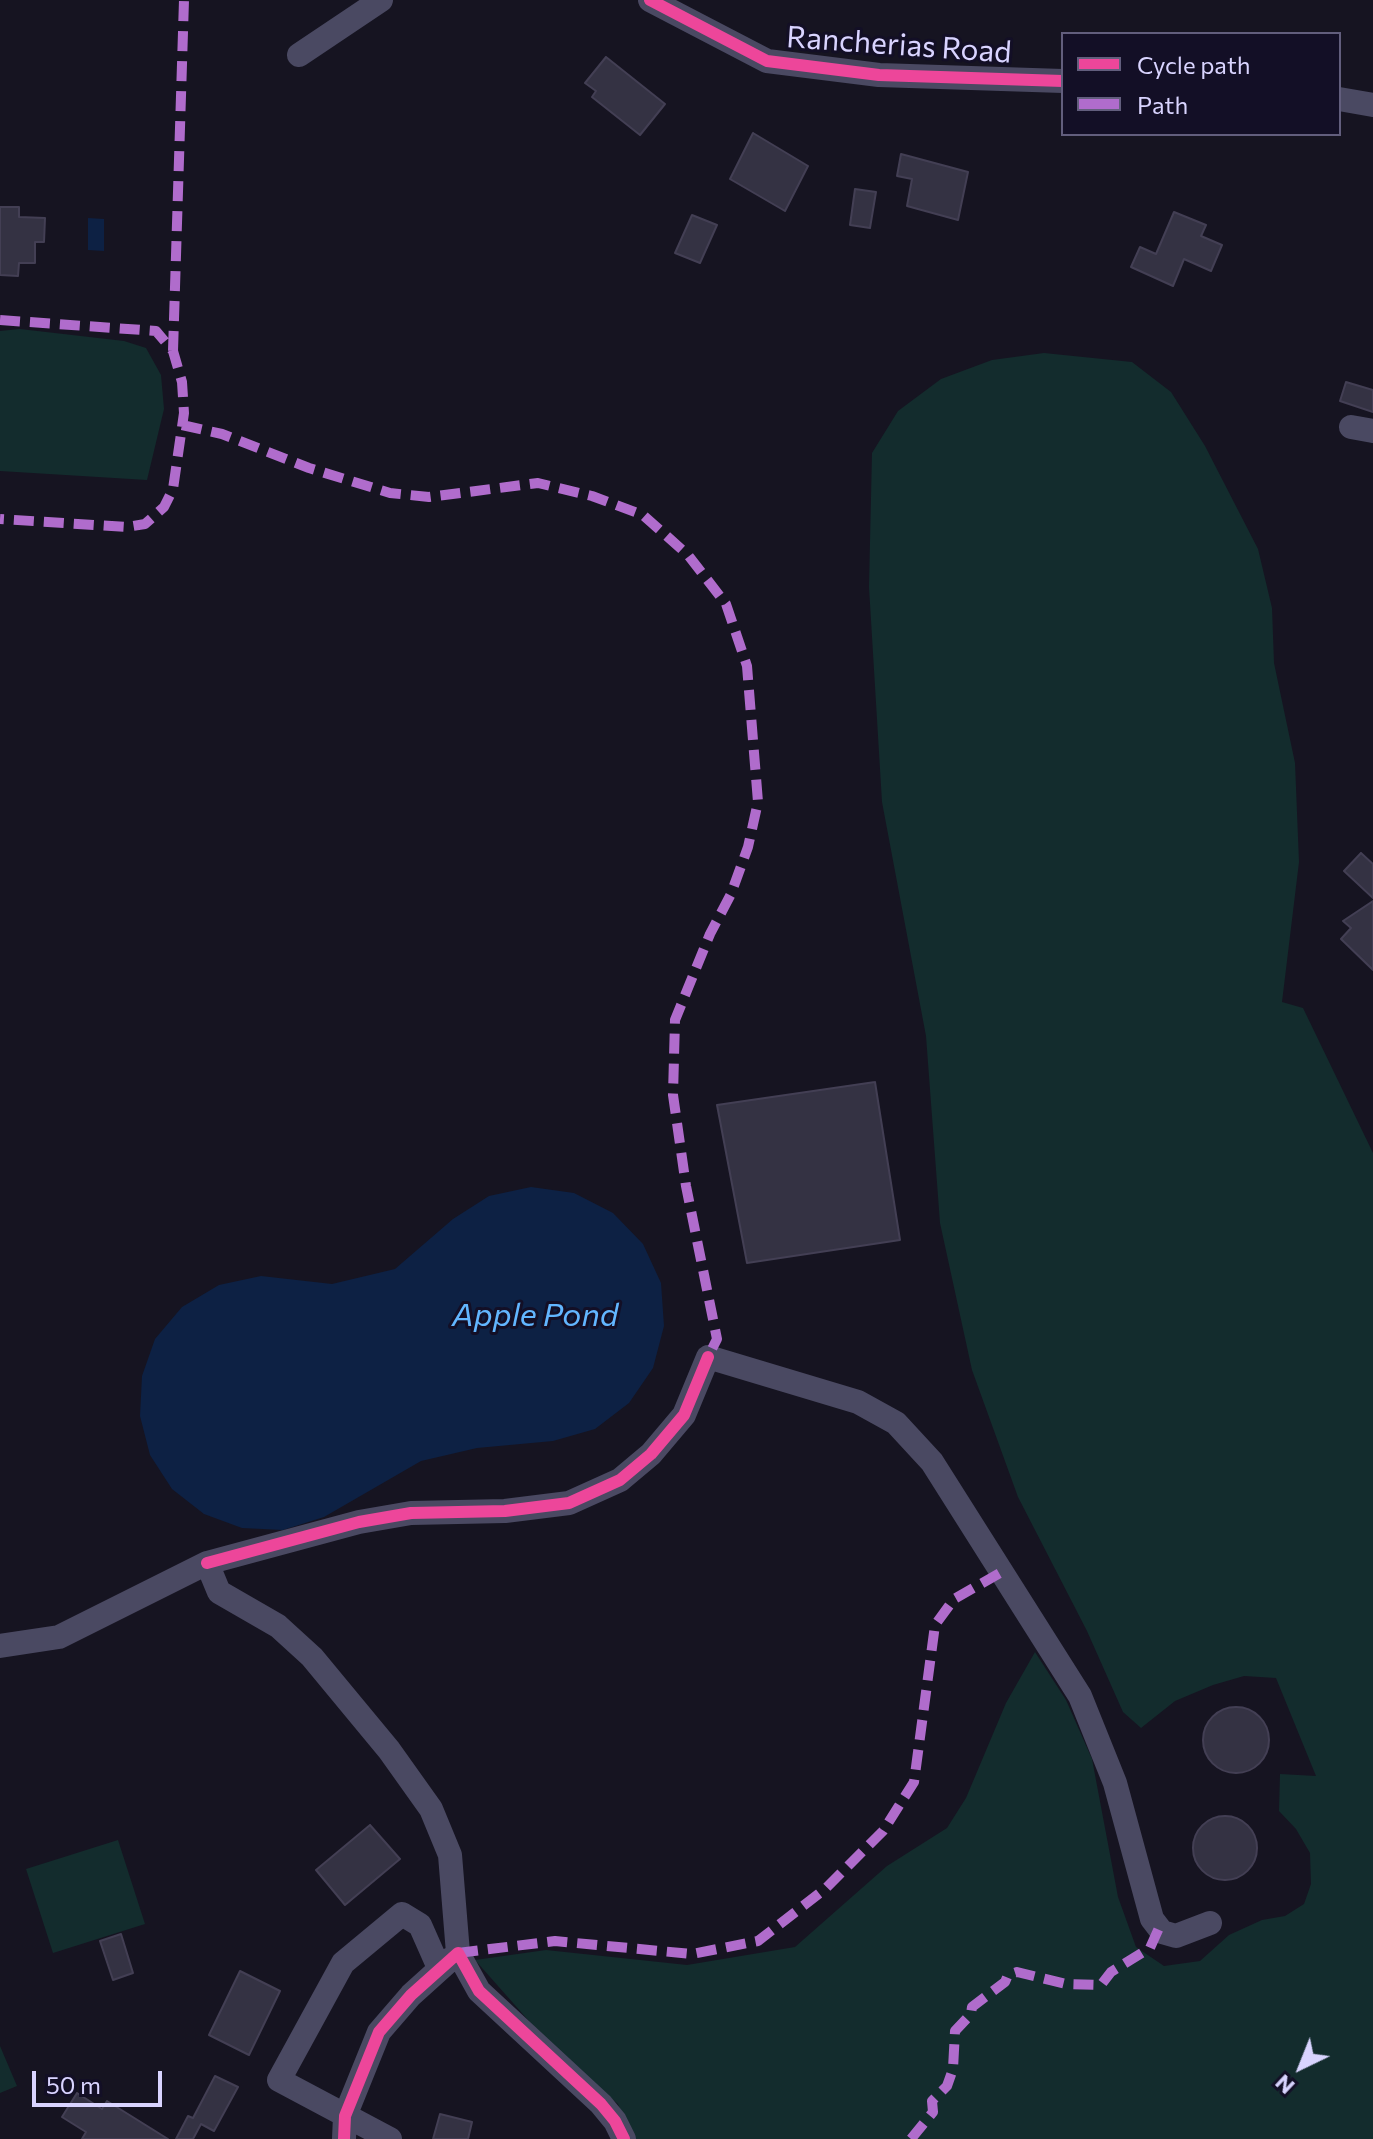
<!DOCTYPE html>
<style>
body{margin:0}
#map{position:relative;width:1373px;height:2139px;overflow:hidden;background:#161421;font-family:Commissioner,sans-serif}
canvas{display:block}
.legend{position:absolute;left:1061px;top:32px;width:280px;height:104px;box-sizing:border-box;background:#130f26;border:2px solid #625e7d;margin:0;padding:10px 14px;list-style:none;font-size:24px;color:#d9d4ff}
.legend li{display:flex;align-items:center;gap:16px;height:40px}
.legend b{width:40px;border:2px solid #625e7d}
.north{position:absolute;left:1261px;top:2027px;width:80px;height:80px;-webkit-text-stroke:6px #130f26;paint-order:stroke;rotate:223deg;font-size:22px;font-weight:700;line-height:32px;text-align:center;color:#d9d4ff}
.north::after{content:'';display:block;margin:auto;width:28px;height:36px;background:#d9d4ff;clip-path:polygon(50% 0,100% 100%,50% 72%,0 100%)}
.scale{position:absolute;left:32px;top:2071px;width:130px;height:36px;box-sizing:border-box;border:4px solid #d9d4ff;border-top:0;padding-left:10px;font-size:24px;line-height:28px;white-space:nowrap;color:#d9d4ff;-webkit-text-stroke:6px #130f26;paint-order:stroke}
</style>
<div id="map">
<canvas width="1373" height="2139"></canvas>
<ul class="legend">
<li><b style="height:10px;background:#ed469a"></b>Cycle path</li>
<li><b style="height:10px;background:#b06ccc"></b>Path</li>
</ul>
<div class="north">N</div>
<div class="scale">50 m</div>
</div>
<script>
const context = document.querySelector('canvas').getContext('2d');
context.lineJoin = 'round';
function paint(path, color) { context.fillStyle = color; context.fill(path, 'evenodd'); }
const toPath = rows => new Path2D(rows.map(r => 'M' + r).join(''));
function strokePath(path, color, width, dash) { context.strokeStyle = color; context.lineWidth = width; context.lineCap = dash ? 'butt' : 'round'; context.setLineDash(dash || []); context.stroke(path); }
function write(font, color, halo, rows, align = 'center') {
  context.font = font + ' Commissioner,sans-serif'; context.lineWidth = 6; context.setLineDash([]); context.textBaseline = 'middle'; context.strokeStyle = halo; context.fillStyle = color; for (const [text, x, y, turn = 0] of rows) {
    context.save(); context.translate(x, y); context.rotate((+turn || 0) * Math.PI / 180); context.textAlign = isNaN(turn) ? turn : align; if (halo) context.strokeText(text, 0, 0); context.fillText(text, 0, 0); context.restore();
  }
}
paint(toPath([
 [20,329,124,341,146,348,161,375,164,409,147,480,0,471,0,331],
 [1044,353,1132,362,1171,392,1205,446,1258,549,1272,608,1274,663,1295,763,1299,862,1282,1002,1303,1008,1373,1153,1373,2139,632,2139,618,2104,552,2047,475,1960,546,1950,687,1965,795,1947,887,1866,947,1828,966,1798,1006,1703,1035,1652,1066,1700,1092,1759,1118,1897,1136,1947,1164,1966,1200,1961,1229,1935,1262,1920,1285,1916,1304,1904,1311,1884,1310,1853,1296,1829,1279,1811,1280,1774,1316,1776,1276,1678,1244,1676,1213,1685,1175,1701,1141,1728,1123,1712,1087,1631,1018,1497,972,1370,940,1223,926,1036,882,802,869,587,872,453,898,411,941,379,992,360],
 [118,1840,145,1924,53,1953,26,1869],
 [0,2046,17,2086,0,2093]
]), '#132c2d');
paint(toPath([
 [88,218,104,219,104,251,88,250],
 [531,1187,574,1193,613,1213,643,1244,661,1283,664,1326,653,1368,629,1403,595,1429,553,1441,477,1448,421,1461,324,1517,283,1530,242,1528,204,1514,172,1489,150,1455,140,1416,142,1376,155,1339,182,1307,219,1285,261,1276,332,1284,395,1269,453,1219,489,1196]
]), '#0d2144');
const building = toPath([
 [606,57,665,104,640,135,592,97,596,91,585,83,606,57],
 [753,133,808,166,785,211,730,179,753,133],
 [901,154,968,172,958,220,907,206,912,179,897,176,901,154],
 [855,189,876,192,870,228,850,225,855,189],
 [0,207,19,207,19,217,45,218,44,242,35,242,35,263,19,263,18,276,0,275,0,207],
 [1174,212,1206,225,1201,236,1222,245,1211,271,1184,259,1173,286,1131,267,1140,247,1156,254,1174,212],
 [692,215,717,225,700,263,675,253,692,215],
 [1346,382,1373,390,1373,412,1340,401,1346,382],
 [1361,853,1373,864,1373,898,1344,871,1361,853],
 [1373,901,1373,970,1341,939,1351,928,1343,921,1373,901],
 [875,1082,900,1240,747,1263,717,1105,875,1082],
 '1203 1740a33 33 0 1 1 66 0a33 33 0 1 1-66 0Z',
 '1193 1848a32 32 0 1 1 64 0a32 32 0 1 1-64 0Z',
 [370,1825,400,1859,345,1905,316,1870,370,1825],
 [121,1934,133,1973,113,1980,100,1941,121,1934],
 [240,1971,280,1991,249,2055,209,2035,240,1971],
 [215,2076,238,2087,214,2131,201,2124,193,2139,176,2139,188,2116,193,2118,215,2076],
 [77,2093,102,2109,107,2101,168,2139,82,2139,86,2132,62,2117,77,2093],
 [440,2114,472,2122,468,2139,433,2139,440,2114]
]);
paint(building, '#343243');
strokePath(building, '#433f54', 2);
strokePath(toPath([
 [650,0,767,61,879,75,1063,81],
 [299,55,381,0],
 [1339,99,1373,105],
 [1351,427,1373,431],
 [207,1563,359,1522,411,1513,505,1511,569,1503,620,1480,651,1454,684,1415,708,1357,858,1402,896,1423,932,1462,1080,1696,1115,1783,1152,1919,1162,1932,1176,1936,1210,1923],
 [0,1646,59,1637,207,1563,219,1592,278,1626,312,1657,389,1750,431,1809,450,1855,458,1953,479,1991,601,2104,615,2121,624,2139],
 [344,2139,345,2116,379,2032,411,1995,452,1958],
 [390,2139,279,2080,343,1963,402,1914,420,1925,439,1968]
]), '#4a4962', 24);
strokePath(toPath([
 [0,320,156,331,173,351,182,382,184,413,173,489,164,507,145,524,127,527,0,519],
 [173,351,184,0],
 [182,425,222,434,309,468,390,493,429,497,538,483,592,496,643,515,688,555,726,604,747,666,758,802,748,847,731,894,710,934,675,1020,673,1095,686,1186,717,1339,708,1357],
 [458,1953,555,1941,692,1954,758,1941,825,1889,883,1831,914,1782,935,1625,954,1599,1000,1573],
 [911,2139,933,2112,932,2101,947,2086,953,2069,955,2031,971,2014,972,2007,1005,1982,1008,1975,1017,1972,1066,1984,1101,1985,1111,1972,1150,1948,1159,1928]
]), '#b06ccc', 10, [20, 10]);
strokePath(toPath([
 [650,0,767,61,879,75,1063,81],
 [207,1563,359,1522,411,1513,505,1511,569,1503,620,1480,651,1454,684,1415,708,1357],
 [344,2139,345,2116,379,2032,411,1995,458,1953,479,1991,601,2104,615,2121,624,2139]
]), '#ed469a', 12);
write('30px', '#d9d4ff', '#130f26', [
 ["Rancherias Road",899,45,4]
]);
write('italic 32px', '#62b6ff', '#130f26', [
 ["Apple Pond",535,1315]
]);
</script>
